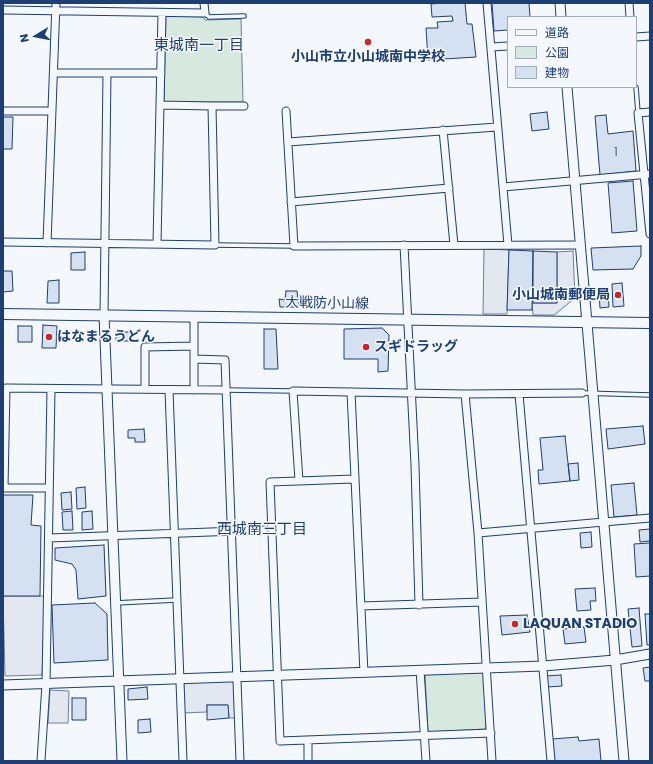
<!DOCTYPE html>
<meta charset="utf-8">
<style>
body{margin:0}
#map{position:relative;width:653px;height:764px;overflow:hidden;background:#f4f7fb;font-family:Poppins,"Noto Sans JP",sans-serif}
canvas{display:block}
.frame{position:absolute;inset:0;border:4px solid #1d3f73;pointer-events:none}
.legend{position:absolute;left:507px;top:16px;width:130px;height:72px;box-sizing:border-box;background:#f4f7fb;border:1px solid #9eadc5;margin:0;padding:5px 7px;list-style:none;font-size:12px;color:#1d3f73}
.legend li{display:flex;align-items:center;gap:8px;height:20px}
.legend b{width:20px;border:1px solid #9eadc5}
.north{position:absolute;left:16px;top:16px;width:40px;height:40px;-webkit-text-stroke:3px #f4f7fb;paint-order:stroke;rotate:260deg;font-size:11px;font-weight:700;line-height:16px;text-align:center;color:#1d3f73}
.north::after{content:'';display:block;margin:auto;width:14px;height:18px;background:#1d3f73;clip-path:polygon(50% 0,100% 100%,50% 72%,0 100%)}
</style>
<div id="map">
<canvas width="653" height="764"></canvas>
<div class="frame"></div>
<ul class="legend">
<li><b style="height:5px;background:#f4f7fb"></b>道路</li>
<li><b style="height:11px;background:#d7e8df"></b>公園</li>
<li><b style="height:11px;background:#d5e0f0"></b>建物</li>
</ul>
<div class="north">N</div>
</div>
<script>
const context = document.querySelector('canvas').getContext('2d');
context.lineJoin = 'round';
function paint(path, color) { context.fillStyle = color; context.fill(path, 'evenodd'); }
const toPath = rows => new Path2D(rows.map(r => 'M' + r).join(''));
function strokePath(path, color, width, dash) { context.strokeStyle = color; context.lineWidth = width; context.lineCap = dash ? 'butt' : 'round'; context.setLineDash(dash || []); context.stroke(path); }
function write(font, color, halo, rows, align = 'center') {
  context.font = font + ' Poppins,"Noto Sans JP",sans-serif'; context.lineWidth = 3; context.setLineDash([]); context.textBaseline = 'middle'; context.strokeStyle = halo; context.fillStyle = color; for (const [text, x, y, turn = 0] of rows) {
    context.save(); context.translate(x, y); context.rotate((+turn || 0) * Math.PI / 180); context.textAlign = isNaN(turn) ? turn : align; if (halo) context.strokeText(text, 0, 0); context.fillText(text, 0, 0); context.restore();
  }
}
const green = toPath([
 [166,16,203,17,205,20,241,19,243,102,164,102,166,16],
 [484,671,486,729,428,732,425,674,484,671]
]);
paint(green, '#d7e8df');
strokePath(green, '#687fa3', 1);
const parking = toPath([
 [484,249,509,250,507,314,483,314,484,249],
 [573,251,575,298,554,315,533,315,532,303,557,303,557,252,573,251],
 [3,596,45,596,42,675,5,676,3,596],
 [236,677,238,718,229,718,228,705,207,705,207,712,181,713,180,678,236,677],
 [50,690,69,691,68,723,48,723,50,690]
]);
paint(parking, '#e3e8f0');
strokePath(parking, '#687fa3', 1);
const building = toPath([
 [442,3,465,3,467,24,472,24,476,57,428,60,426,28,438,28,437,22,453,21,452,16,432,17,431,4,442,3],
 [492,3,529,3,530,17,508,17,508,30,494,31,492,3],
 [547,112,549,129,532,131,530,114,547,112],
 [606,115,608,134,633,131,636,171,600,175,595,116,606,115],
 [3,117,13,117,12,149,3,149,3,117],
 [633,181,637,231,612,233,608,183,633,181],
 [641,246,641,256,633,269,593,270,591,248,641,246],
 [509,250,533,251,532,310,507,310,509,250],
 [533,251,557,252,557,303,533,303,533,251],
 [85,252,85,270,71,270,71,253,85,252],
 [3,271,12,271,13,291,3,292,3,271],
 [59,280,59,303,47,303,48,281,59,280],
 [622,283,624,306,613,307,612,284,622,283],
 [286,291,297,291,299,307,280,307,279,299,285,300,286,291],
 [599,293,608,293,609,307,600,308,599,293],
 [43,325,57,326,56,348,42,348,43,325],
 [18,326,32,326,32,342,18,342,18,326],
 [382,328,389,335,388,371,378,372,378,359,344,359,344,329,382,328],
 [264,329,276,329,278,369,264,369,264,329],
 [116,332,131,332,131,341,116,341,116,332],
 [643,426,645,444,608,449,606,429,643,426],
 [144,429,145,442,135,442,135,438,128,438,128,430,144,429],
 [565,436,570,481,539,484,538,470,543,470,540,438,565,436],
 [578,463,579,480,570,481,568,464,578,463],
 [634,483,637,515,614,517,611,485,634,483],
 [85,487,86,508,77,509,76,488,85,487],
 [71,492,72,509,62,510,61,493,71,492],
 [3,495,33,495,31,525,41,526,40,596,3,596,3,495],
 [72,511,73,530,63,530,62,512,72,511],
 [92,511,93,529,82,530,82,512,92,511],
 [650,529,650,541,640,542,639,530,650,529],
 [591,532,592,547,581,548,580,533,591,532],
 [650,543,650,576,636,577,634,544,650,543],
 [104,545,106,596,78,599,76,570,72,564,55,560,55,548,104,545],
 [595,588,596,601,590,601,591,610,577,611,575,589,595,588],
 [95,603,107,614,108,660,54,663,52,605,95,603],
 [639,608,642,646,632,647,628,609,639,608],
 [645,614,650,614,650,645,647,645,645,614],
 [527,615,530,632,502,635,500,616,527,615],
 [584,627,586,642,565,644,563,629,584,627],
 [650,667,650,681,645,681,643,668,650,667],
 [561,675,562,686,548,687,546,676,561,675],
 [147,687,148,699,128,700,128,689,147,687],
 [72,698,86,698,86,720,72,720,72,698],
 [207,705,228,705,229,718,207,720,207,705],
 [150,719,151,732,138,733,138,720,150,719],
 [578,737,579,741,599,739,601,761,554,761,552,739,578,737]
]);
paint(building, '#d5e0f0');
strokePath(building, '#1d3f73', 1);
const service = toPath([
 [205,13,209,17,244,16],
 [636,87,638,113],
 [215,245,294,246],
 [226,390,293,391],
 [582,393,650,395],
 [115,603,176,600]
]);
const minor = toPath([
 [487,3,508,245],
 [629,3,630,17],
 [3,10,205,13,204,3],
 [636,37,650,36],
 [491,47,508,46],
 [54,73,161,73],
 [212,106,244,106],
 [3,111,52,111],
 [286,111,294,246,581,245],
 [650,112,638,113,650,234],
 [443,130,454,245],
 [288,142,497,127],
 [503,187,650,174],
 [291,202,449,188],
 [3,242,215,245,212,106,160,105],
 [47,243,56,3],
 [157,243,162,13],
 [404,245,415,465,419,605],
 [104,315,107,73],
 [194,359,225,360,240,761],
 [145,389,145,347,194,346],
 [169,390,183,761],
 [194,390,194,317],
 [351,392,364,673],
 [465,394,478,533,492,761],
 [519,394,551,761],
 [354,479,270,482,280,741,491,733],
 [299,481,293,391,465,394,582,393],
 [49,488,4,488,6,388,225,390],
 [478,533,650,518],
 [49,538,264,530],
 [361,606,482,602],
 [420,670,426,761],
 [308,740,308,761],
 [41,761,46,684,51,389]
]);
const tertiary = toPath([
 [560,3,561,17],
 [567,87,624,761],
 [104,315,122,761],
 [3,685,543,666,615,660,650,654]
]);
const secondary = toPath([
 [3,314,650,323]
]);
strokePath(service, '#1d3f73', 5.5);
strokePath(minor, '#1d3f73', 9);
strokePath(tertiary, '#1d3f73', 11);
strokePath(secondary, '#1d3f73', 12);
strokePath(service, '#f4f7fb', 3.5);
strokePath(minor, '#f4f7fb', 7);
strokePath(tertiary, '#f4f7fb', 9);
strokePath(secondary, '#f4f7fb', 10);
for (const [x, y, r, color] of [
 [368,42,4,"#c62828"],
 [618,295,4,"#c62828"],
 [49,337,4,"#c62828"],
 [366,347,4,"#c62828"],
 [515,624,4,"#c62828"]
]) { const dot = new Path2D(); dot.arc(x, y, r, 0, 2 * Math.PI); context.fillStyle = color; context.fill(dot); strokePath(dot, '#f4f7fb', 1.5); }
write('12px', '#4b6792', null, [
 ["1",616,153]
]);
write('bold 14px', '#1d3f73', '#f4f7fb', [
 ["小山市立小山城南中学校",368,57,"center"],
 ["小山城南郵便局",610,295,"right"],
 ["はなまるうどん",57,337],
 ["スギドラッグ",374,347],
 ["LAQUAN STADIO",523,624]
], 'left');
write('14px', '#1d3f73', '#f4f7fb', [
 ["大戦防小山線",327,304,1]
]);
write('15px', '#1d3f73', '#f4f7fb', [
 ["東城南一丁目",199,46],
 ["西城南三丁目",262,530]
]);
</script>
